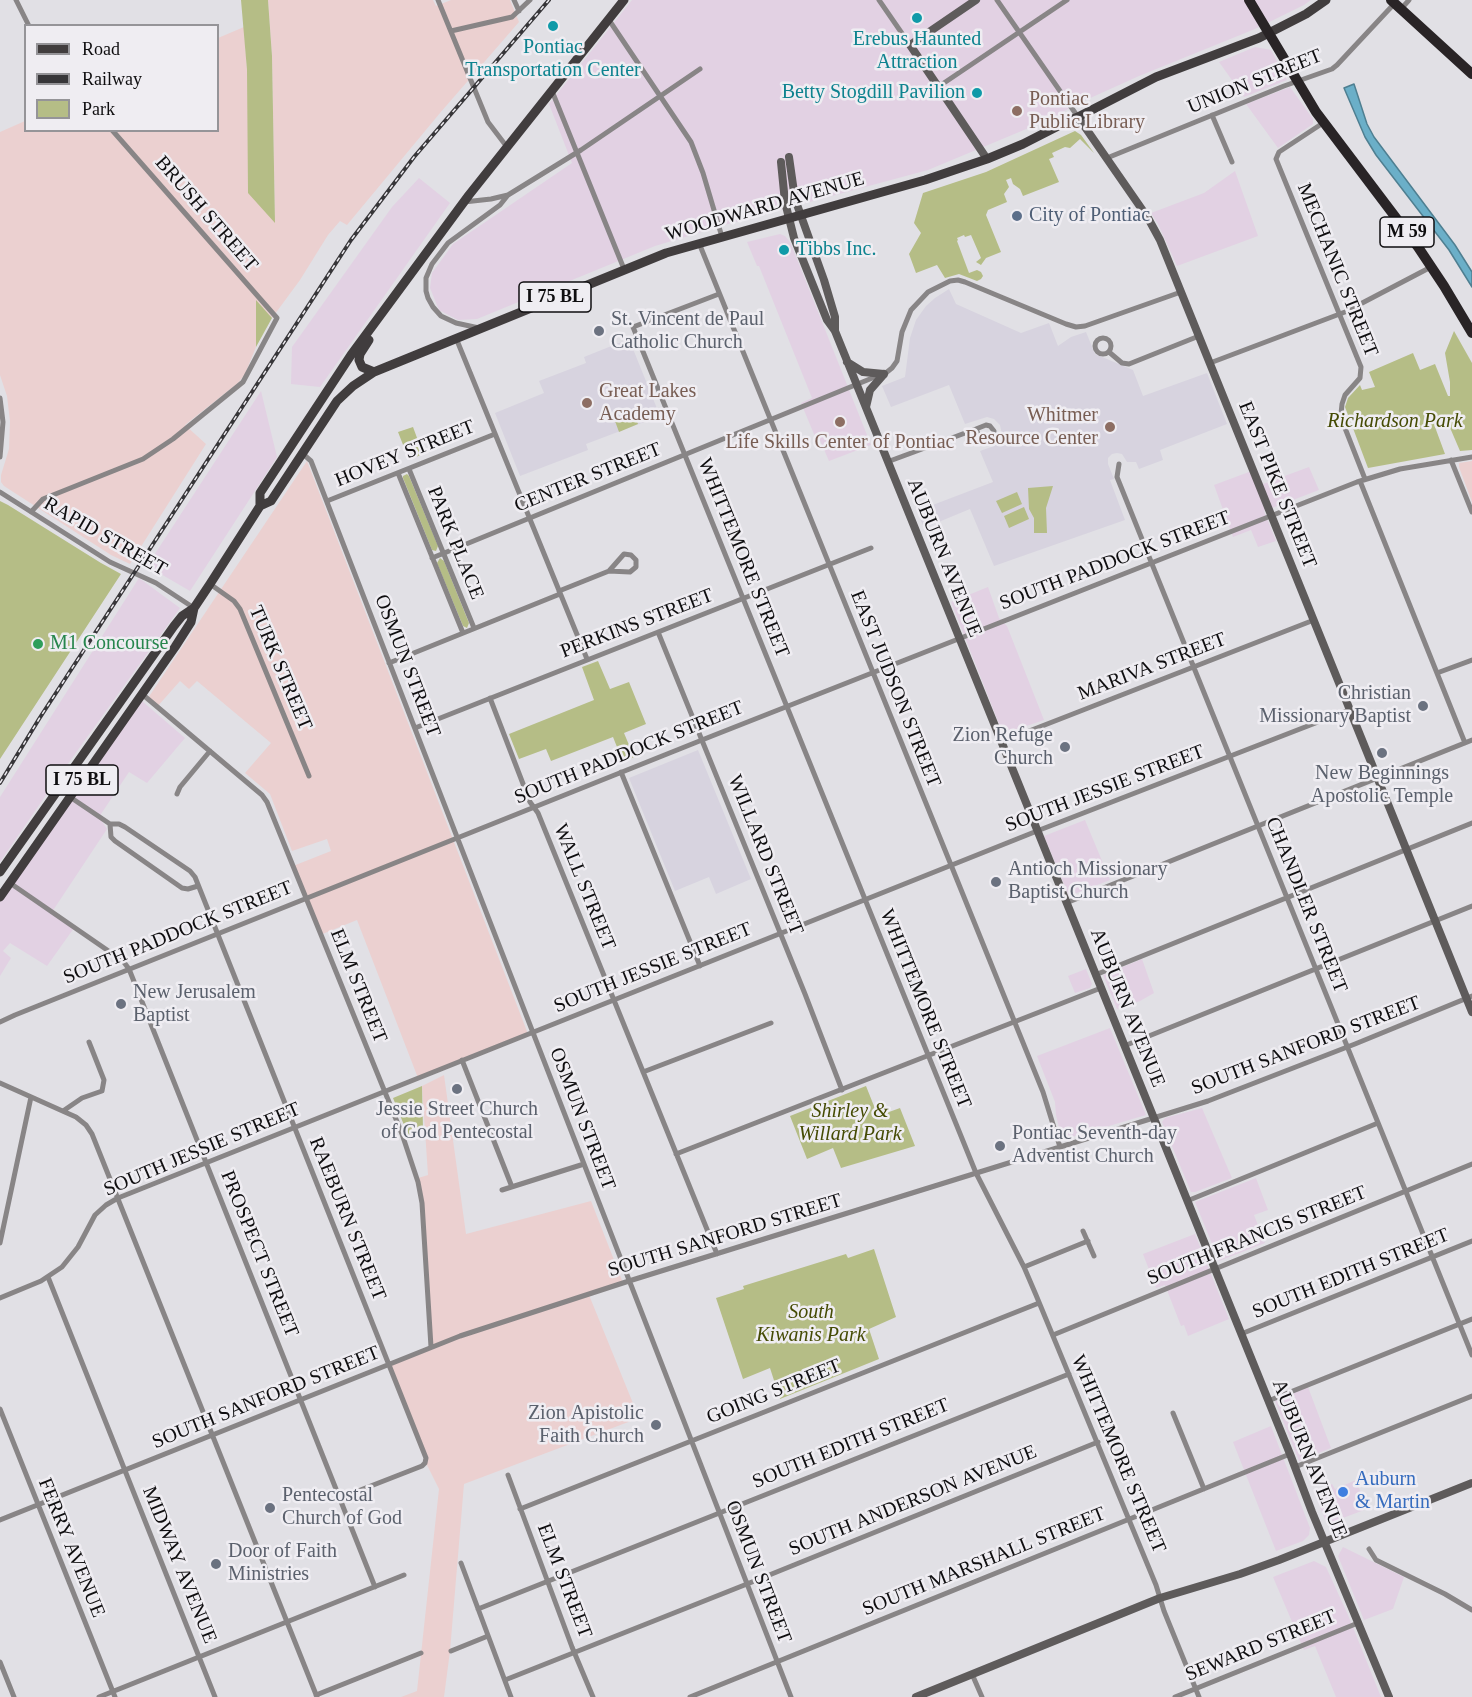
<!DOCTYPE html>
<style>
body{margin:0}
#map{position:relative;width:1472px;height:1697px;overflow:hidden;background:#e1e0e5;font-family:"Times New Roman",serif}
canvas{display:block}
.legend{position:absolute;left:24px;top:24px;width:195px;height:108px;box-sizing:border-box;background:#efedf2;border:2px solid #959498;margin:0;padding:8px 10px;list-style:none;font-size:18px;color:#0f0e10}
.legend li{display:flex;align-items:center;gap:12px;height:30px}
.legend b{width:30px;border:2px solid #959498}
</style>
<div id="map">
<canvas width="1472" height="1697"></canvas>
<ul class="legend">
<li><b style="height:8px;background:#413d3e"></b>Road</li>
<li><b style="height:8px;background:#373639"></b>Railway</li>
<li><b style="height:16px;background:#b5bd86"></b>Park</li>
</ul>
</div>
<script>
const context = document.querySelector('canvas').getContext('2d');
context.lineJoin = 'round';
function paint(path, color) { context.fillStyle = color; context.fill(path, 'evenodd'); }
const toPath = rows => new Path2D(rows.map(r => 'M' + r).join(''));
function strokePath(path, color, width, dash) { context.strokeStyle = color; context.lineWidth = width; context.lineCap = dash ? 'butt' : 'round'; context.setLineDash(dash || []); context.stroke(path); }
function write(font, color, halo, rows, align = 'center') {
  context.font = font + ' "Times New Roman",serif'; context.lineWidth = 5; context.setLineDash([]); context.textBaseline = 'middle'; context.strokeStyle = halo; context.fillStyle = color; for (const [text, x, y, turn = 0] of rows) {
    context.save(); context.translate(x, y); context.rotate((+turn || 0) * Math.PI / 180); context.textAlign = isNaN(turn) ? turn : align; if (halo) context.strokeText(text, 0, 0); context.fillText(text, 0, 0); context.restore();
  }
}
paint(toPath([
 [632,0,1311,0,1304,5,1255,29,1139,76,1077,104,1048,120,928,170,728,224,655,246,477,319,458,320,439,310,430,288,432,273,453,244,572,163,549,104],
 [1255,47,1271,50,1287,80,1244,97,1219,62],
 [1290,87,1313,119,1313,124,1278,148,1246,104],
 [1235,171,1258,236,1177,266,1158,224,1151,213,1204,193],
 [419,178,450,203,320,387,291,384,292,347,392,207],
 [780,234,785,236,790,242,797,259,871,445,829,461,819,438,816,439,801,403,812,398,759,266,757,266,747,242],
 [261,391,277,457,190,591,147,566],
 [1309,467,1319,490,1264,511,1276,541,1258,547,1251,530,1233,537,1214,485,1257,469,1263,484],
 [139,578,180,608,57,779,0,862,0,797],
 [988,587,999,618,1007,626,1044,720,1003,734,951,602],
 [142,701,185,738,147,783,129,772,99,817,107,829,52,912,74,928,47,966,10,943,3,951,11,958,0,976,0,902],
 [1085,820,1110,880,1069,896,1044,836],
 [1142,959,1154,993,1140,1001,1117,1009,1103,975],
 [1086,969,1092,984,1090,988,1075,993,1068,976],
 [1110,1028,1146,1115,1062,1140,1056,1115,1055,1102,1037,1056],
 [1202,1108,1232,1178,1195,1192,1191,1192,1162,1122,1165,1118],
 [1256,1178,1268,1210,1254,1215,1265,1243,1219,1261,1195,1202],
 [1195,1234,1229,1319,1188,1336,1184,1325,1181,1326,1165,1285,1156,1288,1143,1254],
 [1308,1387,1331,1448,1299,1461,1275,1401],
 [1271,1426,1310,1528,1309,1535,1303,1541,1276,1551,1233,1442],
 [1356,1480,1367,1509,1327,1524,1314,1492,1332,1484,1335,1489],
 [1343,1547,1404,1577,1393,1609,1364,1620,1338,1556],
 [1314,1561,1326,1567,1348,1615,1381,1697,1336,1697,1315,1646,1304,1650,1273,1577]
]), '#e2d1e3');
paint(toPath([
 [268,0,433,0,436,6,451,0,510,0,519,22,440,113,347,225,340,221,328,235,300,280,272,318,256,301,256,347,245,374,238,383,185,425,206,444,130,564,111,555,4,486,1,482,1,475,9,449,10,421,7,396,0,375,0,132,25,121,26,130,218,130,218,38,244,27,247,70,275,222,272,56],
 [307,461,528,1034,418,1078,357,920,320,935,293,866,331,851,327,839,292,851,270,794,245,773,271,743,197,681,189,689,180,681,157,707,148,698],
 [1472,461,1472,502,1459,467,1459,463],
 [444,1075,466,1234,591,1201,623,1283,589,1295,639,1418,464,1484,450,1651,444,1697,401,1697,417,1691,439,1489,424,1459,388,1365,431,1348,422,1204,415,1179,428,1175,422,1086]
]), '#ebd0d0');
paint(toPath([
 [949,289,956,304,1021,333,1049,323,1058,346,1071,337,1086,332,1095,354,1133,370,1143,396,1207,373,1227,424,1160,450,1163,460,1139,469,1136,462,1127,462,1122,454,1117,453,1112,454,1108,458,1108,464,1114,479,1110,480,1125,520,994,566,970,509,924,528,917,511,993,482,980,451,994,446,999,441,1002,434,1000,425,994,419,987,417,965,424,949,385,891,407,882,386,905,377,910,338,916,320,926,306,935,298],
 [629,339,660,416,586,444,588,450,520,476,495,413,544,393,539,381,586,363,584,357],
 [698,750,751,879,716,894,709,877,675,891,629,778]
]), '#d7d3df');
paint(toPath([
 [241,0,268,0,272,56,275,223,248,193,247,70],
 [1075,131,1081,135,1094,153,1080,139,1070,148,1065,147,1052,153,1054,157,1049,159,1059,182,1023,196,1020,189,1013,184,1011,178,1006,180,1009,187,1004,194,1007,202,988,210,986,215,1001,252,986,258,981,265,976,262,981,258,971,235,965,237,964,235,957,238,958,240,957,241,969,273,977,270,981,272,983,276,981,279,977,281,959,274,945,278,937,265,916,273,909,254,921,233,914,223,923,193,986,172],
 [256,300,272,318,256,347],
 [1454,331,1472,363,1472,450,1460,451,1448,423,1435,427,1445,454,1368,468,1345,407,1348,398,1360,385,1362,390,1375,387,1369,372,1413,353,1420,370,1435,364,1448,396,1450,396,1450,382,1445,353],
 [634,414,638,424,619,432,615,421],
 [413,427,423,454,409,460,398,432],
 [407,474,409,476,438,546,436,551,432,550,403,478,403,476],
 [1053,486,1046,508,1047,533,1034,533,1034,518,1029,509,1028,488],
 [1017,492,1022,504,1002,513,996,501],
 [0,501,8,505,101,563,121,574,0,759],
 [1024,507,1029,519,1009,528,1004,516],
 [440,558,444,561,469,623,467,628,463,626,437,563],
 [598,661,610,689,629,682,646,724,624,733,634,757,623,762,613,737,551,761,546,749,519,759,509,734,594,700,582,667],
 [422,1086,423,1129,408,1135,393,1098],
 [866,1086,878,1116,900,1108,915,1146,841,1168,833,1148,807,1159,790,1116],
 [874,1249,896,1317,869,1329,879,1359,780,1399,770,1368,743,1379,716,1298,744,1289,743,1286,846,1254,848,1258]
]), '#b5bd86');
const water = toPath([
 [1354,84,1367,124,1374,137,1455,245,1472,272,1472,287,1449,250,1376,155,1365,137,1344,88,1354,84]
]);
paint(water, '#6bafc8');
strokePath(water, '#4f7f91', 1.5);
strokePath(toPath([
 [16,0,29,26],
 [438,0,488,122,507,147],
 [514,0,519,11],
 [879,0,910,45],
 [997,0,1078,117],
 [1401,9,1409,0],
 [609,20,691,142,703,173,722,237],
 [451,31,512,17,530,0],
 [938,87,1067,0],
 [552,91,624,269],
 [1212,115,1232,162],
 [1323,123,1279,152,1276,159,1361,367,1360,378,1345,395,1342,404,1341,414,1343,423,1365,479],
 [1107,158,1284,86,1332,69,1337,65,1394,4],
 [464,202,491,199,508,195,581,150,700,69],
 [699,243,1043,1092,1060,1147],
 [719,294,633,327,976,1173,1024,1267,1036,1295,1156,1585,1164,1611,1199,1697],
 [479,328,456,323,441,316,433,307,428,298,426,291,426,278,432,264,448,243,500,205,508,195],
 [456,338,587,659],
 '1095 346a8 8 0 1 1 16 0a8 8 0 1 1-16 0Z',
 [1109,352,1122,363,1129,364,1199,336],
 [1210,363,1345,312,1431,267],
 [0,398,3,422,0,457],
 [986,425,990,426,994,431,993,438,987,441,980,439,976,429,986,425],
 [303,454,311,461,791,1697],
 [1451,460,1472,512],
 [887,462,976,429],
 [1119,464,1117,477,1154,569,1472,1355],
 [409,469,474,628],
 [398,473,463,633],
 [1360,481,1465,743],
 [0,492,110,562,156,583,194,608],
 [327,501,495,434],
 [31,512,43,499,143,459,173,439,243,382,277,318,112,130],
 [432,558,887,372,892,368,897,361,902,332,911,310,928,292,950,281,958,280,965,282,1066,324,1076,327,1085,326,1181,292],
 [210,584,234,601,240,609,309,776],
 [559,591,609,571,630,572,636,567,636,560,631,555,624,554,609,571],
 [658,632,805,994,842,1090],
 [389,663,560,594],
 [1437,673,1472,660],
 [142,694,262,795,267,802,402,1134,418,1182,422,1203,431,1347],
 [490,698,530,802,538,813,717,1254],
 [415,728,871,548],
 [1001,742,1314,620],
 [621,772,700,966],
 [177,794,180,787,210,751],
 [70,797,110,824,119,824,125,827,190,871,195,877,426,1458,425,1463,422,1466,340,1498],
 [110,824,111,837,115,841,182,888,188,889,198,886],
 [10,883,123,961,129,969,375,1587],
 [1066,903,1472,740],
 [1095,975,1472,823],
 [0,1022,15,1015,712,736,1357,482,1400,469,1472,457],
 [1124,1046,1472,906],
 [462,1060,512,1187],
 [643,1072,771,1023],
 [0,1083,76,1117,86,1125,92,1134,317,1697],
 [63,1111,82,1098,102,1091,104,1080,89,1042],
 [676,1154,1101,988],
 [502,1190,584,1164],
 [1187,1201,1378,1123],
 [1083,1231,1094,1256],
 [0,1243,31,1097],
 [1024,1267,1088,1241],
 [48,1277,215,1697],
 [0,1298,41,1281,62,1267,78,1247,95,1215,106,1205,118,1198,1037,831,1349,710],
 [1241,1334,1472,1241],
 [1053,1335,1472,1164],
 [1268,1401,1472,1319],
 [0,1409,115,1697],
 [1173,1413,1204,1489],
 [1295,1467,1472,1396],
 [508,1475,572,1647,593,1697],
 [520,1509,1039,1303],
 [0,1520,460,1336,629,1281,1208,1101,1355,1044,1472,996],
 [1369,1549,1376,1560,1445,1594,1472,1610],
 [461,1563,511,1697],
 [478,1609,1069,1374],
 [451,1651,488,1636],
 [0,1662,14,1697],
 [972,1674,982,1697],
 [505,1680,747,1584,1098,1442],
 [316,1695,421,1653],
 [99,1697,404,1575],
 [690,1697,1290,1454],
 [1175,1697,1358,1623]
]), '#888586', 5);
strokePath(toPath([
 [976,0,910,45,987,159],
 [1078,117,1148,218,1160,240,1472,1012],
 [789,157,795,199,824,280,835,317,835,331],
 [781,162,785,202,794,238,827,320,835,331,1290,1454,1312,1512,1389,1697],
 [847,362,863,372,884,374],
 [866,407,870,390,884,374],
 [916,1697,1160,1598,1240,1574,1279,1560,1472,1483]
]), '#5e5b5b', 8);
strokePath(toPath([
 [369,340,360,354,359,360,362,367,374,372],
 [260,506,271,501,337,401,353,386,374,372,666,253,925,180,987,159,1023,144,1068,121,1078,117,1156,77,1259,38,1306,14,1326,0],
 [0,872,174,626,182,616,194,608,210,584,260,506,260,493,351,355,469,195,624,0],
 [0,897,175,647,191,622,194,608]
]), '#413d3e', 9);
strokePath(toPath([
 [1249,0,1316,112,1418,247,1444,286,1472,333],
 [1391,0,1472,74]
]), '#292426', 10);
const rail = toPath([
 [0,783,39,719,351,240,414,157,549,0]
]);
strokePath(rail, '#373639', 4);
strokePath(rail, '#efedf2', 1.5, [4.5]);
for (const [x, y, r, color] of [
 [917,18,6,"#0f9aa8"],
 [553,26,6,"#0f9aa8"],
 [977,93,6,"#0f9aa8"],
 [1017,111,6,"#8d6e63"],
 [1017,216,6,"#5c6f8a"],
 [784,250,6,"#0f9aa8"],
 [599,331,6,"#6b7280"],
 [587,403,6,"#8d6e63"],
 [840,422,6,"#8d6e63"],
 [1110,427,6,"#8d6e63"],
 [38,644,6,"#2e9e5b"],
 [1423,706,6,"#6b7280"],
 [1065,747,6,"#6b7280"],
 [1382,753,6,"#6b7280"],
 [996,882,6,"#6b7280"],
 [121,1004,6,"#6b7280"],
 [457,1089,6,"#6b7280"],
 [1000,1146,6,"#6b7280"],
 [656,1425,6,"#6b7280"],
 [1343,1492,6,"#3f7fe0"],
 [270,1508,6,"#6b7280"],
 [216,1564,6,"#6b7280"]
]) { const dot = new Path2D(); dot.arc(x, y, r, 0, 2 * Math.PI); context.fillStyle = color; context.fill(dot); strokePath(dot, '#efedf2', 2); }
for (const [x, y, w] of [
 [1407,232,54],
 [555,297,72],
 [82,780,72]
]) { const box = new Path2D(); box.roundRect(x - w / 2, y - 15, w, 30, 4.5); context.fillStyle = '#efedf2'; context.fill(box); strokePath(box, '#0f0e10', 1.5); }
write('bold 18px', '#0f0e10', null, [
 ["M 59",1407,232],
 ["I 75 BL",555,297],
 ["I 75 BL",82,780]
]);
write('20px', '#0d838f', '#efedf2', [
 ["Erebus Haunted",917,40],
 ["Attraction",917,63],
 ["Pontiac",553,48],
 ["Transportation Center",553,71],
 ["Betty Stogdill Pavilion",965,93,"right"],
 ["Tibbs Inc.",796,250,"left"]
]);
write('20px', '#0f0e10', '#efedf2', [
 ["UNION STREET",1255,82,-22],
 ["WOODWARD AVENUE",765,207,-16],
 ["BRUSH STREET",206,214,49],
 ["MECHANIC STREET",1337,270,68],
 ["HOVEY STREET",405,454,-22],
 ["CENTER STREET",588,478,-22],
 ["EAST PIKE STREET",1277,485,68],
 ["RAPID STREET",105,537,30],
 ["PARK PLACE",455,543,68],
 ["WHITTEMORE STREET",743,558,68],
 ["AUBURN AVENUE",944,558,68],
 ["SOUTH PADDOCK STREET",1115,561,-21],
 ["PERKINS STREET",637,624,-21],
 ["OSMUN STREET",407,666,69],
 ["MARIVA STREET",1152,667,-21],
 ["TURK STREET",280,668,67],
 ["EAST JUDSON STREET",895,689,68],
 ["SOUTH PADDOCK STREET",629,753,-22],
 ["SOUTH JESSIE STREET",1105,789,-21],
 ["WILLARD STREET",765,855,68],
 ["WALL STREET",584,887,68],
 ["CHANDLER STREET",1306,905,68],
 ["SOUTH PADDOCK STREET",178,933,-22],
 ["SOUTH JESSIE STREET",653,968,-22],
 ["ELM STREET",358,986,68],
 ["AUBURN AVENUE",1127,1008,68],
 ["WHITTEMORE STREET",925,1009,68],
 ["SOUTH SANFORD STREET",1306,1046,-21],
 ["OSMUN STREET",582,1119,69],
 ["SOUTH JESSIE STREET",202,1150,-23],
 ["RAEBURN STREET",347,1219,68],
 ["SOUTH SANFORD STREET",725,1236,-17],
 ["SOUTH FRANCIS STREET",1257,1236,-22],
 ["PROSPECT STREET",259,1254,68],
 ["SOUTH EDITH STREET",1351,1274,-22],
 ["GOING STREET",774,1392,-22],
 ["SOUTH SANFORD STREET",266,1398,-22],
 ["SOUTH EDITH STREET",851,1444,-22],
 ["WHITTEMORE STREET",1118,1454,67],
 ["AUBURN AVENUE",1309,1459,68],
 ["SOUTH ANDERSON AVENUE",913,1501,-22],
 ["FERRY AVENUE",71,1548,68],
 ["SOUTH MARSHALL STREET",984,1562,-22],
 ["MIDWAY AVENUE",179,1565,68],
 ["OSMUN STREET",758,1572,69],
 ["ELM STREET",564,1581,69],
 ["SEWARD STREET",1261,1646,-22]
]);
write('20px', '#785e54', '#efedf2', [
 ["Pontiac",1029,100],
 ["Public Library",1029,123],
 ["Great Lakes",599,392],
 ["Academy",599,415],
 ["Whitmer",1098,416,"right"],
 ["Resource Center",1098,439,"right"],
 ["Life Skills Center of Pontiac",840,443,"center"]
], 'left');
write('20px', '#4e5e75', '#efedf2', [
 ["City of Pontiac",1029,216]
], 'left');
write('20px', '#5b616d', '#efedf2', [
 ["St. Vincent de Paul",611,320],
 ["Catholic Church",611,343],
 ["Christian",1411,694,"right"],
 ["Missionary Baptist",1411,717,"right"],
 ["Zion Refuge",1053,736,"right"],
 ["Church",1053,759,"right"],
 ["New Beginnings",1382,774,"center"],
 ["Apostolic Temple",1382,797,"center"],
 ["Antioch Missionary",1008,870],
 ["Baptist Church",1008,893],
 ["New Jerusalem",133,993],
 ["Baptist",133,1016],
 ["Jessie Street Church",457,1110,"center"],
 ["of God Pentecostal",457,1133,"center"],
 ["Pontiac Seventh-day",1012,1134],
 ["Adventist Church",1012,1157],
 ["Zion Apistolic",644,1414,"right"],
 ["Faith Church",644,1437,"right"],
 ["Pentecostal",282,1496],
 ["Church of God",282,1519],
 ["Door of Faith",228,1552],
 ["Ministries",228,1575]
], 'left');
write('italic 20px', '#454b04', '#efedf2', [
 ["Richardson Park",1395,422],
 ["Shirley &",850,1112],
 ["Willard Park",850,1135],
 ["South",811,1313],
 ["Kiwanis Park",811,1336]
]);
write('20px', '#27864d', '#efedf2', [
 ["M1 Concourse",50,644]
], 'left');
write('20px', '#366cbe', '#efedf2', [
 ["Auburn",1355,1480],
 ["& Martin",1355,1503]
], 'left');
</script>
